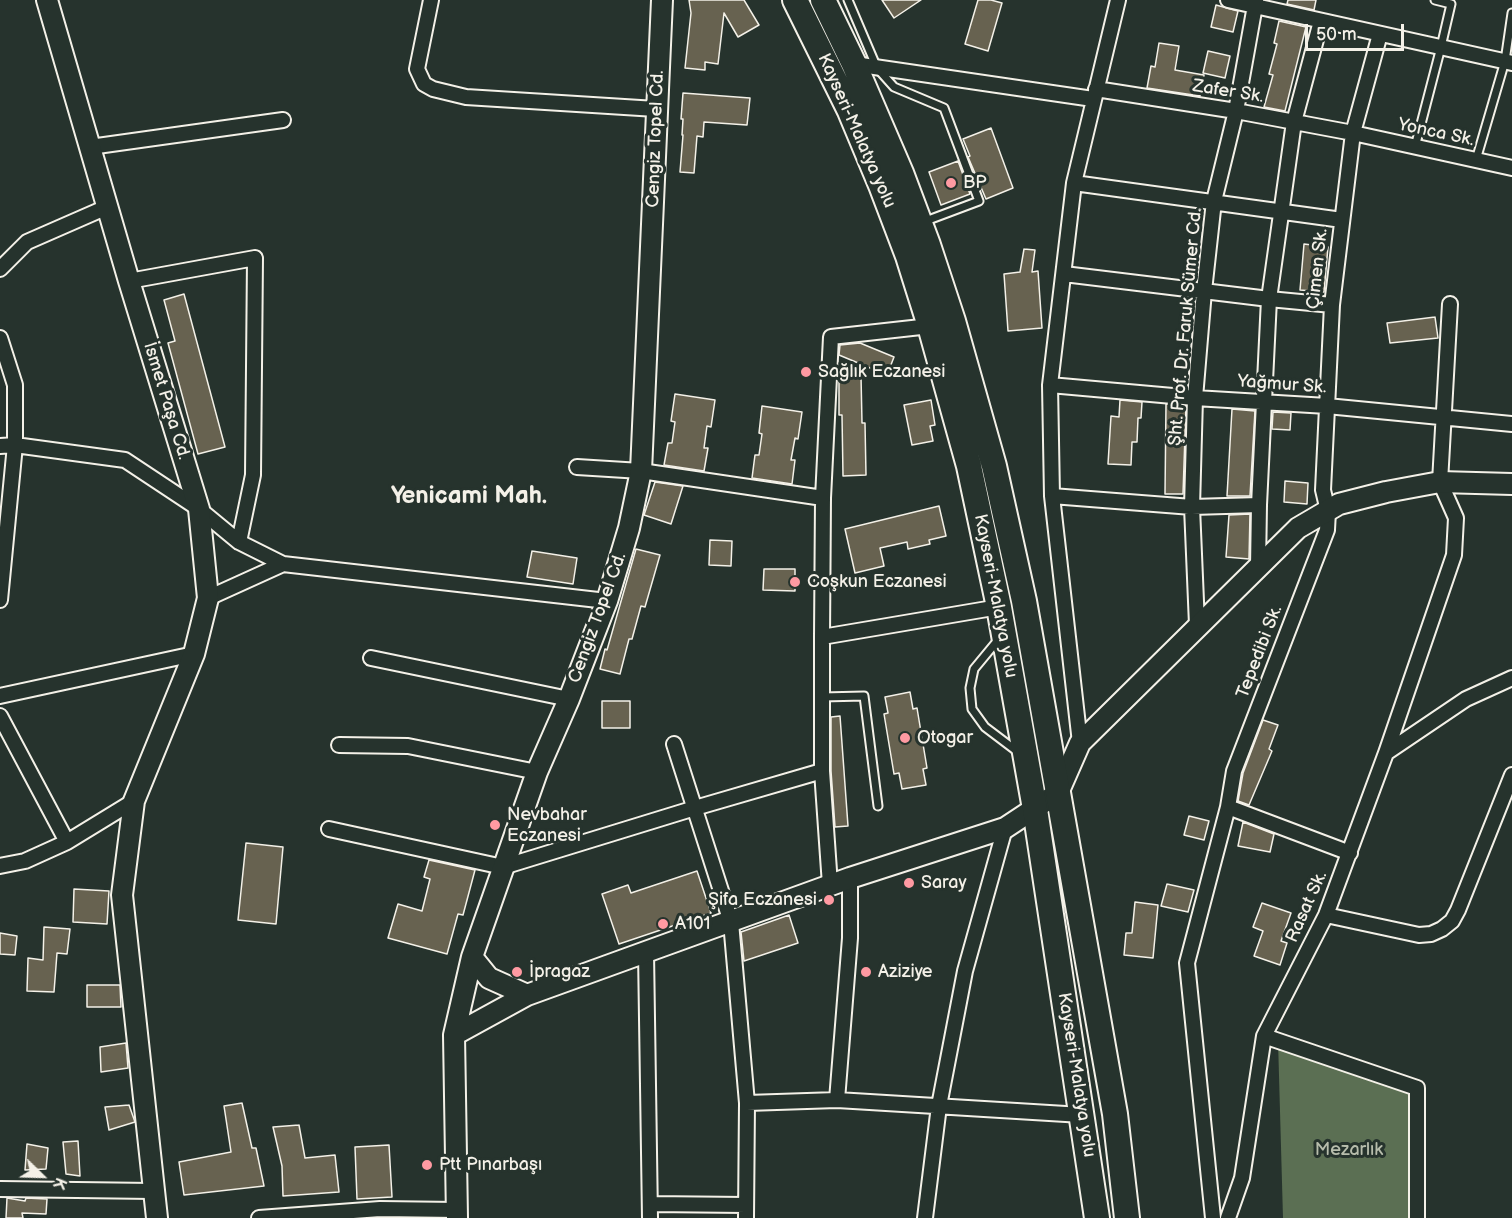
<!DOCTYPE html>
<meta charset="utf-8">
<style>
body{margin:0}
#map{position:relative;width:1512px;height:1218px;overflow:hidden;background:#26332d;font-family:"Balsamiq Sans",sans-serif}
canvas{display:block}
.north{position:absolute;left:12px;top:1146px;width:60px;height:60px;-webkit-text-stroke:4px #26332d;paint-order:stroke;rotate:113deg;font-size:16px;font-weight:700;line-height:24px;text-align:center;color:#f4f1e8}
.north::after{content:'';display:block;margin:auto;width:21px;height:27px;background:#f4f1e8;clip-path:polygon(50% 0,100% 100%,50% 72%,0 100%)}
.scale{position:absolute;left:1305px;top:24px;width:99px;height:27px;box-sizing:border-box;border:3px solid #f4f1e8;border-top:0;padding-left:8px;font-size:18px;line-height:21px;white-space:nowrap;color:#f4f1e8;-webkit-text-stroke:4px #26332d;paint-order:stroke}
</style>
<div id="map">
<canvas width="1512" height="1218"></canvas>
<div class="north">K</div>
<div class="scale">50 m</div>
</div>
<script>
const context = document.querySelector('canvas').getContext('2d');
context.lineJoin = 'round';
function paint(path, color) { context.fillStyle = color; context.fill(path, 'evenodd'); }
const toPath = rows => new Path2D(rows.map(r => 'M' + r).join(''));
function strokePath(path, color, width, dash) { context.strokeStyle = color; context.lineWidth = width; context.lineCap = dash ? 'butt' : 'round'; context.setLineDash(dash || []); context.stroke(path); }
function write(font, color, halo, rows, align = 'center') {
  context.font = font + ' "Balsamiq Sans",sans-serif'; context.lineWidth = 6; context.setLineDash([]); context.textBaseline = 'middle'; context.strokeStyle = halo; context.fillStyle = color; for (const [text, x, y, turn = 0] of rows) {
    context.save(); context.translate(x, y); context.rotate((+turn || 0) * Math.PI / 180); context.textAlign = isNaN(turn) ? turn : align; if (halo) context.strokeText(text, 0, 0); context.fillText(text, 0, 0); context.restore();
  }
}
paint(toPath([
 [1278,1040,1417,1088,1417,1218,1283,1218]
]), '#5b6f53');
const building = toPath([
 [689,0,744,0,759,25,738,37,724,13,718,64,705,62,705,70,685,68,691,13,689,0],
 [882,0,921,0,894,18,882,0],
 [978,0,991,0,1002,3,988,51,965,44,978,0],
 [1288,0,1316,0,1314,10,1287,4,1288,0],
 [1216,5,1238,11,1233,32,1211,27,1216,5],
 [1279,21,1306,27,1285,111,1264,107,1273,75,1269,74,1277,44,1274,43,1279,21],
 [1159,43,1179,46,1175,70,1204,75,1200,96,1147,88,1151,66,1155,67,1159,43],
 [1208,51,1230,56,1225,78,1203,73,1208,51],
 [683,93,750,98,747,125,704,122,703,137,697,136,694,173,680,172,683,135,682,135,683,119,681,119,683,93],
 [991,128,1013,188,986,199,968,157,970,156,963,139,991,128],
 [958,161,970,194,941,205,929,172,958,161],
 [1304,244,1328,247,1324,292,1300,290,1304,244],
 [1024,249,1035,250,1032,272,1038,271,1042,328,1008,331,1004,274,1020,272,1024,249],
 [184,294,225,447,198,454,168,343,175,341,164,300,184,294],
 [1435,317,1438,338,1390,343,1387,323,1435,317],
 [860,343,894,357,887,375,839,355,840,345,860,343],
 [839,376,861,376,862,423,865,423,866,475,843,476,842,415,839,415,839,376],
 [675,394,715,400,711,427,707,426,704,448,708,448,704,471,664,465,668,443,672,443,675,422,671,421,675,394],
 [931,400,935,425,930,426,933,441,912,445,904,405,931,400],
 [1120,400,1142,402,1141,418,1138,418,1137,442,1132,442,1131,465,1108,464,1111,416,1119,417,1120,400],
 [1166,404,1186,406,1183,494,1165,494,1166,404],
 [762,406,802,412,798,439,795,438,791,460,795,460,792,484,752,478,755,455,759,455,762,434,759,433,762,406],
 [1232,409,1255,411,1250,496,1227,496,1232,409],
 [1273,412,1291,413,1290,430,1272,429,1273,412],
 [1285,481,1308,483,1307,504,1284,502,1285,481],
 [655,482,683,486,671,524,644,515,655,482],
 [939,506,946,536,929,540,930,544,908,549,907,542,880,548,884,566,855,573,845,529,939,506],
 [1250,514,1249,559,1226,557,1229,515,1250,514],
 [710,540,732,541,731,566,709,565,710,540],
 [636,549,660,555,645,607,641,606,632,639,629,639,620,674,600,669,605,649,607,650,636,549],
 [532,551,577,558,573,584,527,577,532,551],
 [764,569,795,569,795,591,763,590,764,569],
 [910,692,913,709,917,708,927,768,923,769,926,785,902,789,899,773,894,774,884,714,888,713,885,697,910,692],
 [602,701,630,701,630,728,602,728,602,701],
 [840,716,848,826,835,827,831,771,831,717,840,716],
 [1263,720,1278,725,1269,749,1272,751,1249,805,1238,801,1243,773,1263,720],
 [1189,816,1209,821,1204,840,1184,835,1189,816],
 [1243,822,1274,834,1270,852,1238,846,1243,822],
 [246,843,283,847,276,924,238,920,246,843],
 [429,860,475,870,463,915,458,914,447,954,388,938,398,904,422,911,430,879,424,877,429,860],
 [697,871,711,913,619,944,602,894,628,885,631,893,697,871],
 [1167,884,1194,890,1188,912,1161,906,1167,884],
 [74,889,109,891,107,924,73,922,74,889],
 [1135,902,1158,905,1153,958,1124,955,1126,933,1132,933,1135,902],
 [1262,903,1291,913,1281,941,1287,943,1280,965,1254,956,1263,931,1253,927,1262,903],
 [789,915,798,943,744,961,741,932,789,915],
 [44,927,70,929,67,954,57,953,54,992,27,991,28,958,43,960,44,927],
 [0,933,17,936,15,955,0,954,0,933],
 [87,985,120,985,121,1007,87,1007,87,985],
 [126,1043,128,1068,101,1072,100,1047,126,1043],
 [242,1103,252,1148,256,1148,264,1186,184,1195,179,1162,231,1152,224,1106,242,1103],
 [129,1105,135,1122,109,1130,105,1107,129,1105],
 [299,1125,305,1158,335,1155,339,1192,283,1196,282,1166,273,1127,299,1125],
 [78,1141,80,1176,66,1174,63,1142,78,1141],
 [27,1144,48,1148,46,1169,25,1170,27,1144],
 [389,1145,392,1197,357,1199,355,1147,389,1145],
 [7,1198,25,1201,26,1198,47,1199,46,1214,22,1213,23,1218,6,1218,7,1198]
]);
paint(building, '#676250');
strokePath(building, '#f4f1e8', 1.5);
const lane = toPath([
 [848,0,877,68,894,87,944,108,979,201,923,222],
 [1415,147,1441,47,1451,4,1435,0],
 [1476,160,1505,61,1512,13],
 [998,640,974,669,970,688,972,709,985,727,1018,752],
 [822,697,864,696,878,806]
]);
const street = toPath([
 [431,0,417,69,424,84,433,89,466,97,656,109],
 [1228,0,1512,63],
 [854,64,1093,99],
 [1096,89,1236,111,1353,133,1512,168],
 [90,147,283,120],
 [1074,183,1342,220],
 [0,269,27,242,107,207],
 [1064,274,1269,299,1332,305],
 [129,281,255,258,253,475,239,542],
 [0,338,15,385,15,445,0,600],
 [1050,385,1195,398,1327,406,1512,424],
 [0,446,15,445,125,460,199,509,239,542,283,564,607,601],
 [577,467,641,471,823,498],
 [1052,496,1192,507,1259,505],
 [1258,567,1259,505,1269,299,1294,122,1321,21],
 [208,598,283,564],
 [1197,625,1192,507,1195,398,1204,291,1214,201,1236,111,1256,0],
 [822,637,999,607],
 [371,658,569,699],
 [0,696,194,654],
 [0,716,67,842],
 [1080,743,1052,496,1050,385,1074,183,1118,0],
 [674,744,731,922,747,1103,746,1218],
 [339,745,408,746,537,772],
 [1386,753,1454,555,1456,518,1440,482,1450,304],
 [1228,807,1350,853],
 [329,829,503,867,695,808,822,771],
 [0,866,25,861,67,842,134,801],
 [830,885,822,771,822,637,823,498,831,337,930,326],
 [1326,915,1419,935,1431,934,1442,929,1452,921,1458,910,1512,775],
 [646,952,650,1218],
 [1264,1036,1417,1088,1417,1218],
 [837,1100,850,938,850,878],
 [747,1103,837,1100,1082,1115],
 [0,1189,153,1191],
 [650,1204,746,1205],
 [259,1218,380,1209,457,1210],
 [925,1218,939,1106,965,971,1005,828],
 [1213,1218,1187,963,1228,807,1234,771,1327,530,1328,511,1323,490,1332,305,1353,133,1380,34],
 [1228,1218,1242,1178,1264,1036,1326,915,1386,753,1466,699,1512,678]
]);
const secondary = toPath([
 [47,0,129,281,199,509,208,598,194,654,134,801,122,895,157,1218],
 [472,957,489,978,527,995],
 [454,1035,527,995,850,878,1005,828,1058,793,1080,743,1298,528,1339,504,1386,492,1440,482,1512,484],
 [457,1218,454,1035,472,957,537,772,569,699,607,601,629,528,641,471,662,0]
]);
const highway = toPath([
 [795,0,850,111,881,185,908,256,930,326,969,466,999,607,1035,809,1097,1218],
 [823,0,854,64,901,173,928,245,953,321,994,466,1024,601,1115,1114,1127,1218]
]);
strokePath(lane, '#f4f1e8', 11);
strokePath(street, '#f4f1e8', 18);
strokePath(secondary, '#f4f1e8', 24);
strokePath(highway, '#f4f1e8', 28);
strokePath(lane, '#26332d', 7);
strokePath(street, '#26332d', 14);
strokePath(secondary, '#26332d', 20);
strokePath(highway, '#26332d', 24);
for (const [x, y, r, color] of [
 [951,183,6,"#ff9aa2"],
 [806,372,6,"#ff9aa2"],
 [795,582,6,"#ff9aa2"],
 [905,738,6,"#ff9aa2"],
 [495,825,6,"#ff9aa2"],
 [909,883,6,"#ff9aa2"],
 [829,900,6,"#ff9aa2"],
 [663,924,6,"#ff9aa2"],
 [517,972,6,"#ff9aa2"],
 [866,972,6,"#ff9aa2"],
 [427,1165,6,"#ff9aa2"]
]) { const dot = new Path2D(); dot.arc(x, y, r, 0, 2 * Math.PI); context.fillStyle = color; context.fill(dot); strokePath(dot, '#26332d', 2); }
write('18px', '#f4f1e8', '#26332d', [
 ["Zafer Sk.",1228,92,9],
 ["Kayseri-Malatya yolu",856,131,66],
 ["Yonca Sk.",1436,133,12],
 ["Cengiz Topel Cd.",656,139,-88],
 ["Çimen Sk.",1318,269,-84],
 ["Şht. Prof. Dr. Faruk Sümer Cd.",1186,327,-85],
 ["Yağmur Sk.",1282,385,4],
 ["İsmet Paşa Cd.",166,401,73],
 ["Kayseri-Malatya yolu",995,596,79],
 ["Cengiz Topel Cd.",598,618,-70],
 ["Tepedibi Sk.",1260,652,-69],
 ["Rasat Sk.",1307,907,-66],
 ["Kayseri-Malatya yolu",1076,1075,81]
]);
write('18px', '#f4f1e8', '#26332d', [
 ["BP",963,183],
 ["Sağlık Eczanesi",818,372],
 ["Coşkun Eczanesi",807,582],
 ["Otogar",917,738],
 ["Nevbahar",507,815],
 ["Eczanesi",507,836],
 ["Saray",921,883],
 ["Şifa Eczanesi",817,900,"right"],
 ["A101",675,924],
 ["İpragaz",529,972],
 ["Aziziye",878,972],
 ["Ptt Pınarbaşı",439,1165]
], 'left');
write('18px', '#b7bdac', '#26332d', [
 ["Mezarlık",1349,1150]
]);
write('bold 24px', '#f4f1e8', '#26332d', [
 ["Yenicami Mah.",469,497]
]);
</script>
